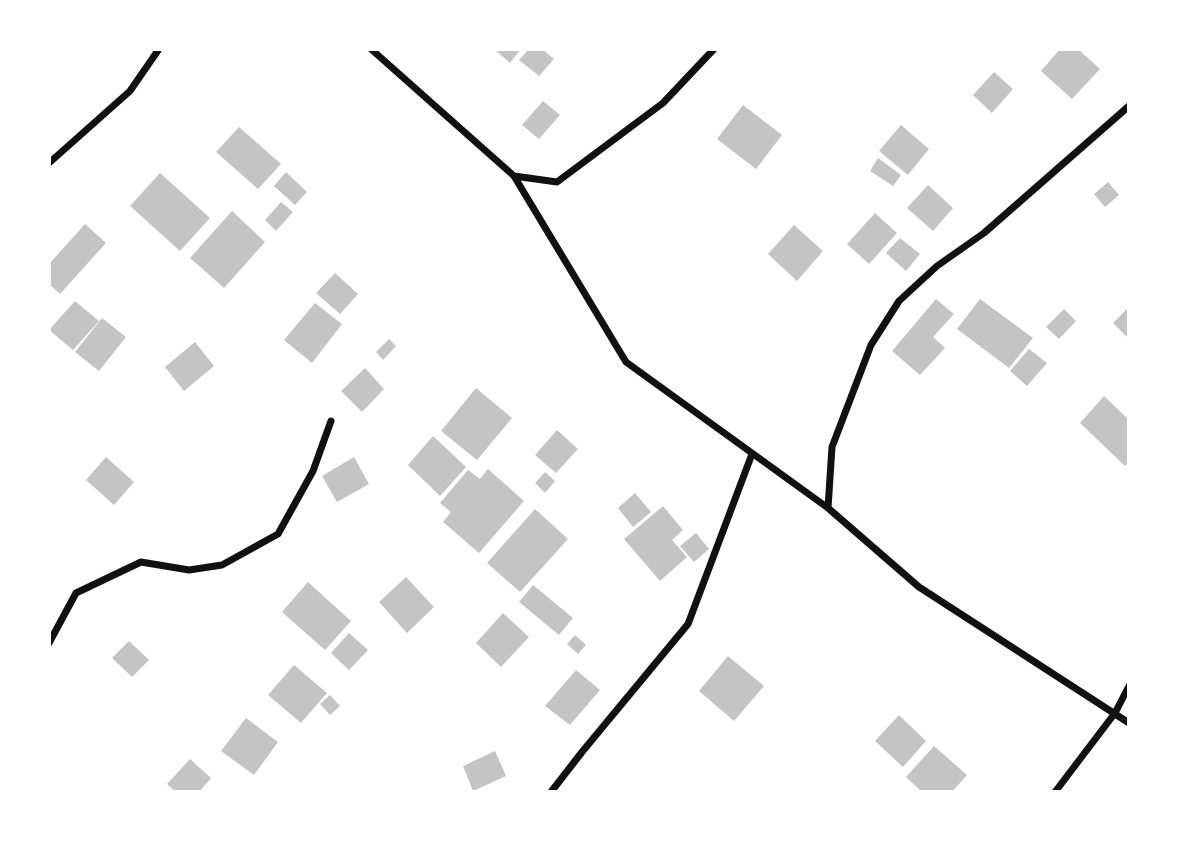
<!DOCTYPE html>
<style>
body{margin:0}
#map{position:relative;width:1178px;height:841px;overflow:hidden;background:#fff;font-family:Spectral,serif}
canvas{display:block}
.frame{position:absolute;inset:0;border:51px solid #fff;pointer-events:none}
</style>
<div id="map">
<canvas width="1178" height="841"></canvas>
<div class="frame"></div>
</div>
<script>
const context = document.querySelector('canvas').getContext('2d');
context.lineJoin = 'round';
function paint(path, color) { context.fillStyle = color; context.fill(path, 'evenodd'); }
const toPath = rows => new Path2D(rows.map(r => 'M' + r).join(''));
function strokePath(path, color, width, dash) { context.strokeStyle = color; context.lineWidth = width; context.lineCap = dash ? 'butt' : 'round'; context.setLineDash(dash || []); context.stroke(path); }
paint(toPath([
 [494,49,521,49,510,63],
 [529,49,542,49,554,59,539,76,519,60],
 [1060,49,1078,49,1100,69,1072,99,1041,71],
 [994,72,1013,89,992,113,973,95],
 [543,101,560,115,539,139,522,125],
 [743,105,782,135,756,169,717,139],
 [901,125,929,149,908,175,879,151],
 [239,127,281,164,258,189,216,152],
 [878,158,901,175,893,186,870,171],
 [286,172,307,192,295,205,274,186],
 [160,173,210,218,180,251,130,206],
 [1108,182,1119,195,1105,207,1094,194],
 [928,185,953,208,933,231,907,208],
 [281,202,293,212,276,231,265,220],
 [232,211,265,242,224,288,190,258],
 [875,213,897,233,869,264,847,244],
 [85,224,106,243,60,294,49,284,49,264],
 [794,225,823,251,797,281,768,254],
 [900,238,920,254,906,271,886,253],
 [335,273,358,294,340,314,316,293],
 [936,299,954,314,933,337,945,348,920,375,892,351],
 [980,299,1033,338,1009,368,957,329],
 [75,301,99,321,73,350,49,330],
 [315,303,342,324,312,363,284,340],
 [1129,307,1129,339,1113,323],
 [1064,309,1076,321,1059,339,1046,327],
 [102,318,126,337,99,371,75,352],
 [389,339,396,346,383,360,376,352],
 [195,342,214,366,184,391,165,367],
 [1029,349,1047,363,1027,386,1010,371],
 [365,368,384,389,362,412,341,391],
 [476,388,512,418,477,460,441,431],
 [1104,396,1129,420,1129,462,1125,466,1080,423],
 [557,430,578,449,556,473,535,455],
 [433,436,466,467,440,496,408,465],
 [106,457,134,482,114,505,86,480],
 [354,457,369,484,337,502,322,476],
 [488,469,524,501,479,553,443,522,451,512,440,503,468,470,480,479],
 [545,472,555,481,545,493,535,483],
 [635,493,651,512,633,527,618,508],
 [663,506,683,530,672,540,687,557,660,581,624,539],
 [535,509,568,539,520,592,487,563],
 [696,533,709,549,694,562,680,546],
 [406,577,434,607,407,633,379,602],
 [308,582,351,621,325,650,282,612],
 [533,585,573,618,559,635,519,602],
 [503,613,529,637,501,667,476,643],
 [349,633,368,650,349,670,331,653],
 [575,635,586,645,578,654,567,644],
 [129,641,149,660,132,677,112,658],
 [728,656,764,686,734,721,699,691],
 [294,665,327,693,301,723,268,695],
 [576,670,600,690,570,725,545,706],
 [330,695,340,706,330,715,320,704],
 [899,715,926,741,903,767,875,741],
 [246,718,278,742,254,775,221,751],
 [934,746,967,775,952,792,922,792,906,777],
 [495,751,506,776,473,791,463,766],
 [190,759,211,778,199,792,176,792,167,784]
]), '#c4c4c4');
strokePath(toPath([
 [371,49,514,176,626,362,828,508,919,587,1129,723],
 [49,163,130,91,159,49],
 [514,176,557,182,663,103,714,49],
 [828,508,832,447,871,345,899,301,937,266,984,233,1129,106],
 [49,643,76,593,141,562,189,570,222,565,278,534,313,471,331,421],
 [551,792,582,752,688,624,752,454],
 [1055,792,1115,713,1129,686]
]), '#111', 7);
</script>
